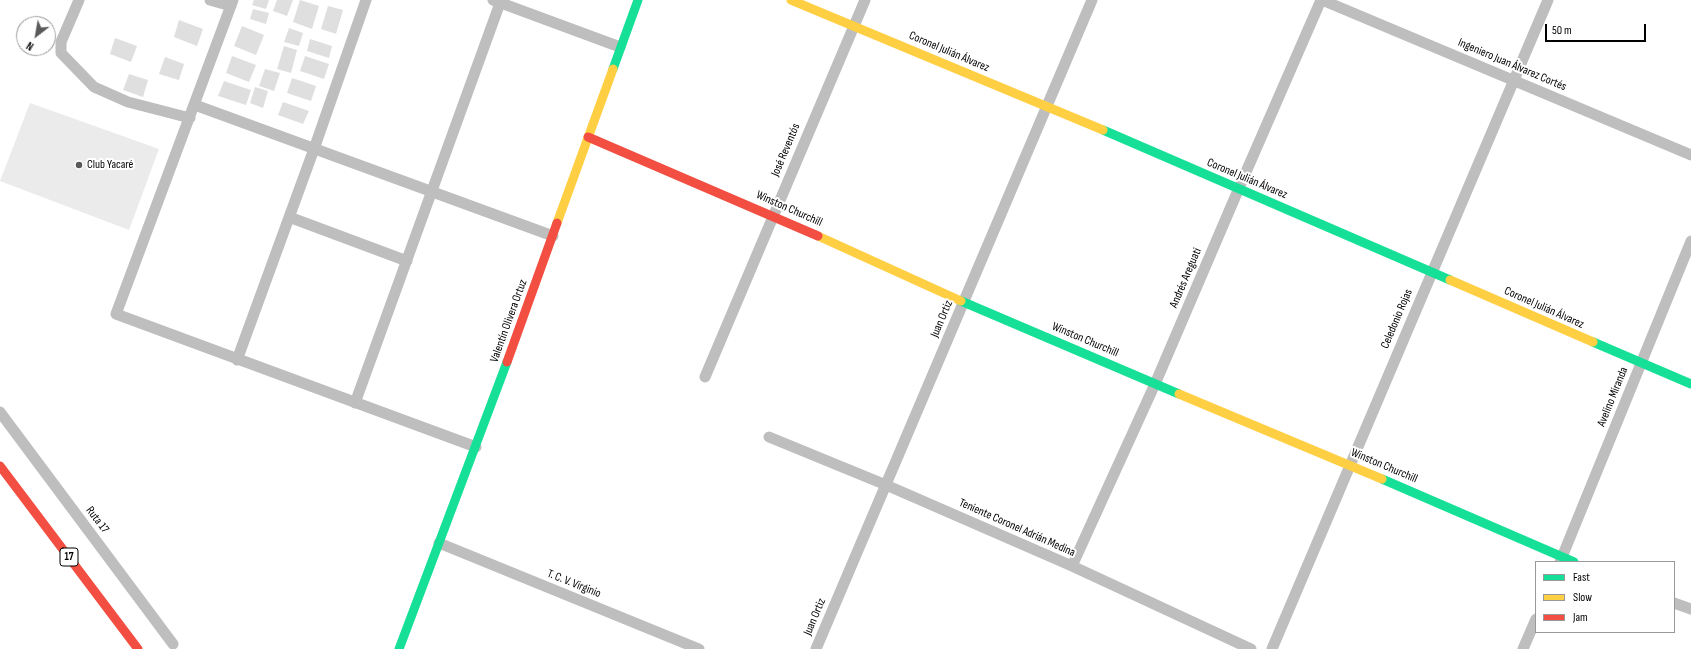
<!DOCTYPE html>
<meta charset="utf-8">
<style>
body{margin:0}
#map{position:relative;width:1691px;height:649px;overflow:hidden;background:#fff;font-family:"Sofia Sans Condensed",sans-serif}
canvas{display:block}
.legend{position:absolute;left:1535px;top:561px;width:140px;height:72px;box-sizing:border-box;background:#fff;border:1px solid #999;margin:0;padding:5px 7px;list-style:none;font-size:12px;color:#000}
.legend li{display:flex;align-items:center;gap:8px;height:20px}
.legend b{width:20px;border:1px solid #999}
.north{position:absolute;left:16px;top:16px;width:40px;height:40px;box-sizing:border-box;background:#fff;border:1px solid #999;border-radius:50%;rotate:211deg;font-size:11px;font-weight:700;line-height:16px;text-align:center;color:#000}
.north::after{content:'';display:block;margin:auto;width:14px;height:18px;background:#595959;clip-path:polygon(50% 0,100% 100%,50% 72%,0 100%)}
.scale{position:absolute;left:1545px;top:24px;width:101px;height:18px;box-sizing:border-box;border:2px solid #000;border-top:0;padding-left:5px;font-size:12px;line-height:14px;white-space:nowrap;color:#000;-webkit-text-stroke:3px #fff;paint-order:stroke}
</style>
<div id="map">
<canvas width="1691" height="649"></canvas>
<ul class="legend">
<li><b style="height:5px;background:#16e098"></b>Fast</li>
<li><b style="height:5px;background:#ffcf43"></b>Slow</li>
<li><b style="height:5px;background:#f24e42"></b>Jam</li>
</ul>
<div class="north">N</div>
<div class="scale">50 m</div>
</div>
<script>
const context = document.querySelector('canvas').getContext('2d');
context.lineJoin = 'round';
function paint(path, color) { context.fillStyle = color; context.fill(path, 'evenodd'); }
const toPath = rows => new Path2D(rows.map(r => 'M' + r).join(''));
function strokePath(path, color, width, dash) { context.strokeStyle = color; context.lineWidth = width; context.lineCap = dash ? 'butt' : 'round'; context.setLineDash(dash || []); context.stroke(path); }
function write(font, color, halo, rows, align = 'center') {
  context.font = font + ' "Sofia Sans Condensed",sans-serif'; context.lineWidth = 4; context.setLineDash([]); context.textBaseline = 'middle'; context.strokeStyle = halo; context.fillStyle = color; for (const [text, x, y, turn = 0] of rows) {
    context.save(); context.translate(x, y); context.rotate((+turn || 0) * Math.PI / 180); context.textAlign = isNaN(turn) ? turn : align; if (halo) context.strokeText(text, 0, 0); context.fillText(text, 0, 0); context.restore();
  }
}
paint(toPath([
 [30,103,159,149,129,230,0,181]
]), '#ebebeb');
paint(toPath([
 [254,0,269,0,266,9,252,5],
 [277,0,293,0,287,16,273,11],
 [300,0,319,6,312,29,293,22],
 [328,6,343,10,336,34,321,29],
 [253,9,269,13,266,24,250,19],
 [179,20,203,29,197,46,174,37],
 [242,26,264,35,256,55,234,46],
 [289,28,303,33,299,46,284,42],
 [115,38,137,46,131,62,110,54],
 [310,39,332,46,329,58,307,51],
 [284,46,297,50,291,73,277,69],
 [232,56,256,65,249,82,226,73],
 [305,56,329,64,324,79,300,71],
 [165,57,184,64,179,80,159,74],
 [265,69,280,73,274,91,259,86],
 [129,74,148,80,143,97,123,90],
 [292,78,316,86,311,101,287,93],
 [224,81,251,90,246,105,218,96],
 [255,87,268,91,263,108,250,103],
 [283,102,309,111,303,124,278,115]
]), '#dfdfdf');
strokePath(toPath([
 [79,0,61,42,61,53,94,87,128,102,190,118],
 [210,0,231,6],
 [233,0,116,314,476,447],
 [493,0,620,47],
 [1322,0,1691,155],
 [195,105,553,236],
 [289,217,407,261],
 [237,360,314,149,366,0],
 [705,377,865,0],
 [355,403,500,3],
 [0,412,173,644],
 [769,437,886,485,1072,566,1251,649],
 [439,543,699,649],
 [1560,562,1691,241],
 [1072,566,1155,384,1239,188,1321,0],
 [1674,603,1691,609],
 [816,649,1092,0],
 [1272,649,1548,0],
 [1523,649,1536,619]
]), '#bebebe', 11);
strokePath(toPath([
 [613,69,638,0],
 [1103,130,1450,280],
 [961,301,1179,394],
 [1593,342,1691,384],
 [1382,479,1574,562],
 [399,649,507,362]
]), '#16e098', 9);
strokePath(toPath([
 [791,0,1103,130],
 [557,223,613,69],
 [818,236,961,301],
 [1450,280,1593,342],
 [1179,394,1382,479]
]), '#ffcf43', 9);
strokePath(toPath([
 [588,137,818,236],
 [507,362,557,223],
 [0,466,138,649]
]), '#f24e42', 9);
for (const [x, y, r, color] of [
 [79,165,4,"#595959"]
]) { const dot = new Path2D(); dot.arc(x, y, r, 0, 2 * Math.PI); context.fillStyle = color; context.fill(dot); strokePath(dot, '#fff', 1.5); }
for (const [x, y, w] of [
 [69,557,18]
]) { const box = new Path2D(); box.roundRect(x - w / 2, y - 9, w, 18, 3); context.fillStyle = '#fff'; context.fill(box); strokePath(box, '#000', 1); }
write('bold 11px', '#000', null, [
 ["17",69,557]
]);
write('12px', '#000', '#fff', [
 ["Coronel Julián Álvarez",949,52,23],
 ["Ingeniero Juan Álvarez Cortés",1512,65,23],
 ["José Reventós",786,150,-67],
 ["Coronel Julián Álvarez",1247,179,23],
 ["Winston Churchill",789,209,24],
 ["Andrés Areguati",1186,278,-67],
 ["Coronel Julián Álvarez",1544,308,24],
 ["Juan Ortiz",942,319,-67],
 ["Celedonio Rojas",1397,319,-67],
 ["Valentín Olivera Ortuz",509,321,-70],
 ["Winston Churchill",1085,340,23],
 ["Avelino Miranda",1613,397,-68],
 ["Winston Churchill",1384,466,23],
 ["Ruta 17",97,520,53],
 ["Teniente Coronel Adrián Medina",1017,528,24],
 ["T. C. V. Virginio",574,584,22],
 ["Juan Ortiz",815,617,-67]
]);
write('12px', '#000', '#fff', [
 ["Club Yacaré",87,165]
], 'left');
</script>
